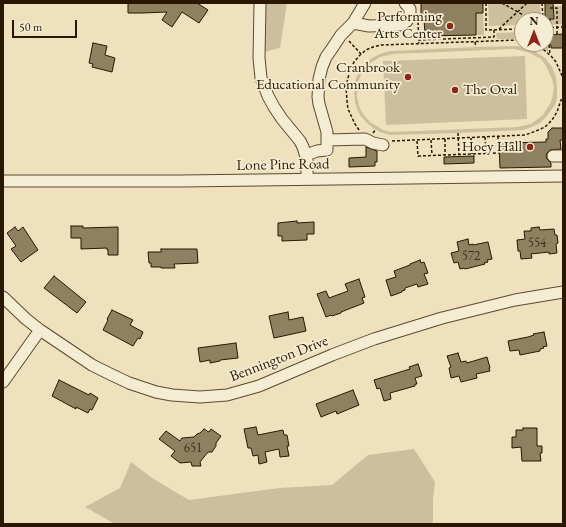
<!DOCTYPE html>
<style>
body{margin:0}
#map{position:relative;width:566px;height:527px;overflow:hidden;background:#efe1bd;font-family:"EB Garamond",serif}
canvas{display:block}
.frame{position:absolute;inset:0;border:4px solid #291700;pointer-events:none}
.north{position:absolute;left:514px;top:12px;width:40px;height:40px;box-sizing:border-box;background:#f5ecd4;border:1px solid #a3977f;border-radius:50%;rotate:0deg;font-size:11px;font-weight:700;line-height:16px;text-align:center;color:#291700}
.north::after{content:'';display:block;margin:auto;width:14px;height:18px;background:#8f2418;clip-path:polygon(50% 0,100% 100%,50% 72%,0 100%)}
.scale{position:absolute;left:12px;top:20px;width:65px;height:18px;box-sizing:border-box;border:2px solid #291700;border-top:0;padding-left:5px;font-size:12px;line-height:14px;white-space:nowrap;color:#291700;-webkit-text-stroke:3px #f5ecd4;paint-order:stroke}
</style>
<div id="map">
<canvas width="566" height="527"></canvas>
<div class="frame"></div>
<div class="north">N</div>
<div class="scale">50 m</div>
</div>
<script>
const context = document.querySelector('canvas').getContext('2d');
context.lineJoin = 'round';
function paint(path, color) { context.fillStyle = color; context.fill(path, 'evenodd'); }
const toPath = rows => new Path2D(rows.map(r => 'M' + r).join(''));
function strokePath(path, color, width, dash) { context.strokeStyle = color; context.lineWidth = width; context.lineCap = dash ? 'butt' : 'round'; context.setLineDash(dash || []); context.stroke(path); }
function write(font, color, halo, rows, align = 'center') {
  context.font = font + ' "EB Garamond",serif'; context.lineWidth = 3.5; context.setLineDash([]); context.textBaseline = 'middle'; context.strokeStyle = halo; context.fillStyle = color; for (const [text, x, y, turn = 0] of rows) {
    context.save(); context.translate(x, y); context.rotate((+turn || 0) * Math.PI / 180); context.textAlign = isNaN(turn) ? turn : align; if (halo) context.strokeText(text, 0, 0); context.fillText(text, 0, 0); context.restore();
  }
}
paint(toPath([
 [266,3,287,3,280,48,264,52],
 [488,3,540,3,541,20,522,20,522,25,489,26],
 [562,3,563,3,563,24,546,25,545,19,554,19,554,9,550,9,550,6,562,6],
 [476,13,483,13,484,35,476,35],
 [546,31,548,31,548,52,538,44,546,44],
 [522,32,522,39,497,39,496,33],
 [518,46,526,48,536,52,545,58,552,67,556,77,557,87,557,98,555,105,546,117,540,123,532,127,523,130,458,133,390,135,380,132,373,128,366,122,360,115,357,109,355,102,354,90,355,81,358,74,364,65,372,58,380,54,390,51,476,47],
 [513,49,523,51,530,53,541,59,546,66,552,79,554,87,553,94,551,102,543,115,531,124,517,127,392,132,383,130,370,122,364,115,360,109,357,97,358,82,361,75,366,67,372,62,380,57,394,54],
 [525,56,527,119,386,125,383,61],
 [414,449,435,482,433,500,433,521,432,524,115,524,85,507,120,488,131,462,152,478,189,500,279,488,332,485,368,455]
]), '#cdbf9d');
const building = toPath([
 [128,3,197,3,208,10,199,23,182,12,172,27,162,20,167,12,142,13,128,13,128,3],
 [421,3,483,3,483,13,476,13,476,35,425,36,424,18,421,18,421,3],
 [545,3,553,3,554,19,545,19,545,3],
 [563,34,563,48,551,48,551,45,548,45,548,36,549,36,549,35,563,34],
 [93,43,107,46,105,55,115,58,112,72,92,67,93,64,89,63,93,43],
 [552,128,563,128,563,140,560,140,561,149,550,150,547,153,546,156,547,159,551,163,551,167,500,168,499,143,546,142,546,139,548,139,548,132,552,128],
 [366,147,377,151,377,162,375,162,375,166,349,167,349,158,366,157,366,147],
 [474,156,474,163,444,164,444,157,474,156],
 [297,221,297,223,314,222,314,234,307,234,307,240,282,241,282,236,278,236,278,223,297,221],
 [71,226,83,226,83,228,118,227,118,255,108,255,108,250,107,250,107,248,81,249,81,238,71,238,71,226],
 [15,227,18,231,23,227,38,250,21,262,11,249,16,246,7,233,15,227],
 [539,227,540,230,554,229,555,235,557,235,558,243,556,244,557,253,549,254,549,252,531,254,532,258,521,259,520,251,518,251,517,240,525,239,524,231,531,231,531,228,539,227],
 [468,239,469,245,473,244,473,245,488,242,492,259,487,260,488,262,484,263,485,264,465,269,464,268,460,269,458,262,454,263,451,253,459,251,457,242,468,239],
 [161,249,197,249,198,263,174,264,175,268,161,268,161,267,151,267,151,263,149,263,148,252,161,252,161,249],
 [420,260,421,263,424,262,428,273,424,274,428,284,418,287,417,284,405,288,405,290,402,291,402,292,391,296,386,280,396,277,394,271,410,265,410,264,420,260],
 [54,276,86,302,77,313,44,288,54,276],
 [359,279,365,297,362,298,364,303,341,312,341,313,332,316,331,315,326,317,317,294,326,291,329,298,348,291,345,284,359,279],
 [112,310,133,320,130,325,143,332,140,339,138,338,133,346,103,330,108,320,107,319,112,310],
 [288,312,289,320,303,317,306,331,274,338,269,316,288,312],
 [544,332,547,346,543,347,544,348,540,349,540,351,520,355,519,350,510,351,508,341,528,337,534,335,533,334,544,332],
 [236,343,238,358,220,360,220,361,210,363,210,360,200,362,198,348,236,343],
 [458,353,461,362,466,361,467,363,487,357,490,368,489,368,490,371,476,374,477,378,461,382,459,376,451,378,449,368,451,367,447,356,458,353],
 [418,364,422,376,415,378,417,384,415,384,415,386,390,393,391,399,384,401,380,388,377,389,374,380,410,369,409,367,418,364],
 [59,380,89,395,90,393,98,398,92,410,90,409,88,413,76,407,76,409,52,396,59,380],
 [353,390,359,405,337,414,336,411,321,417,316,404,353,390],
 [256,427,258,435,283,430,284,435,287,435,289,446,287,446,289,456,280,457,279,449,265,452,267,462,259,464,258,455,253,456,251,448,248,448,244,429,256,427],
 [523,428,537,428,537,446,542,446,542,453,540,453,541,461,522,461,521,447,512,448,512,437,516,437,516,430,523,430,523,428],
 [204,429,209,432,211,429,221,436,216,443,216,446,212,452,208,452,200,462,201,466,192,466,191,462,180,463,171,456,175,451,159,439,166,431,180,441,182,438,194,437,197,434,200,433,204,429]
]);
paint(building, '#908062');
strokePath(building, '#291700', 1);
const minor = toPath([
 [260,3,259,58,261,78,268,96,274,107,282,119,300,141,303,147,307,160,307,179],
 [353,23,369,26,400,25,407,21,410,15,410,9,405,3],
 [327,140,365,139,373,143,383,145],
 [306,155,317,151,327,150,327,132,319,104,318,97,319,79,322,67,326,57,331,50,341,35,353,23,365,3],
 [553,156,563,156],
 [3,181,182,181,563,176],
 [3,297,26,319,40,330,92,365,108,373,129,383,156,392,172,395,200,397,227,395,259,386,332,355,374,339,442,318,515,300,563,292],
 [3,382,40,330]
]);
strokePath(minor, '#5a4a2f', 13);
strokePath(toPath([
 [486,3,486,30,522,29],
 [502,3,532,20],
 [542,3,543,20],
 [550,8,557,8,557,34],
 [550,19,550,28],
 [418,22,419,43],
 [546,28,563,27],
 [499,29,527,3],
 [418,40,494,37,494,30],
 [349,41,361,54],
 [475,42,476,47],
 [535,44,544,50,551,56,556,62,563,78],
 [549,45,550,54],
 [359,130,355,124,348,109,347,101,346,86,350,70,354,62,360,55,366,50,373,47,381,45,519,40,522,41],
 [373,133,376,129],
 [458,133,459,155],
 [485,137,486,153],
 [471,138,472,154],
 [445,139,445,155],
 [431,140,432,155],
 [392,141,525,135,536,131,545,127,552,120,557,112,561,100,563,99],
 [417,141,418,156,499,153,498,137]
]), '#291700', 1.5, [3, 2]);
strokePath(minor, '#f5ecd4', 11);
for (const [x, y, r, color] of [
 [450,26,4,"#8f2418"],
 [408,77,4,"#8f2418"],
 [455,90,4,"#8f2418"],
 [530,147,4,"#8f2418"]
]) { const dot = new Path2D(); dot.arc(x, y, r, 0, 2 * Math.PI); context.fillStyle = color; context.fill(dot); strokePath(dot, '#f5ecd4', 1.5); }
write('13px', '#433118', null, [
 ["554",537,243],
 ["572",471,256],
 ["651",193,448]
]);
write('15px', '#291700', '#f5ecd4', [
 ["Performing",442,17],
 ["Arts Center",442,34],
 ["Cranbrook",400,68],
 ["Educational Community",400,85],
 ["The Oval",463,90,"left"],
 ["Hoey Hall",522,147]
], 'right');
write('15px', '#291700', '#f5ecd4', [
 ["Lone Pine Road",283,165,-1],
 ["Bennington Drive",279,359,-21]
]);
</script>
